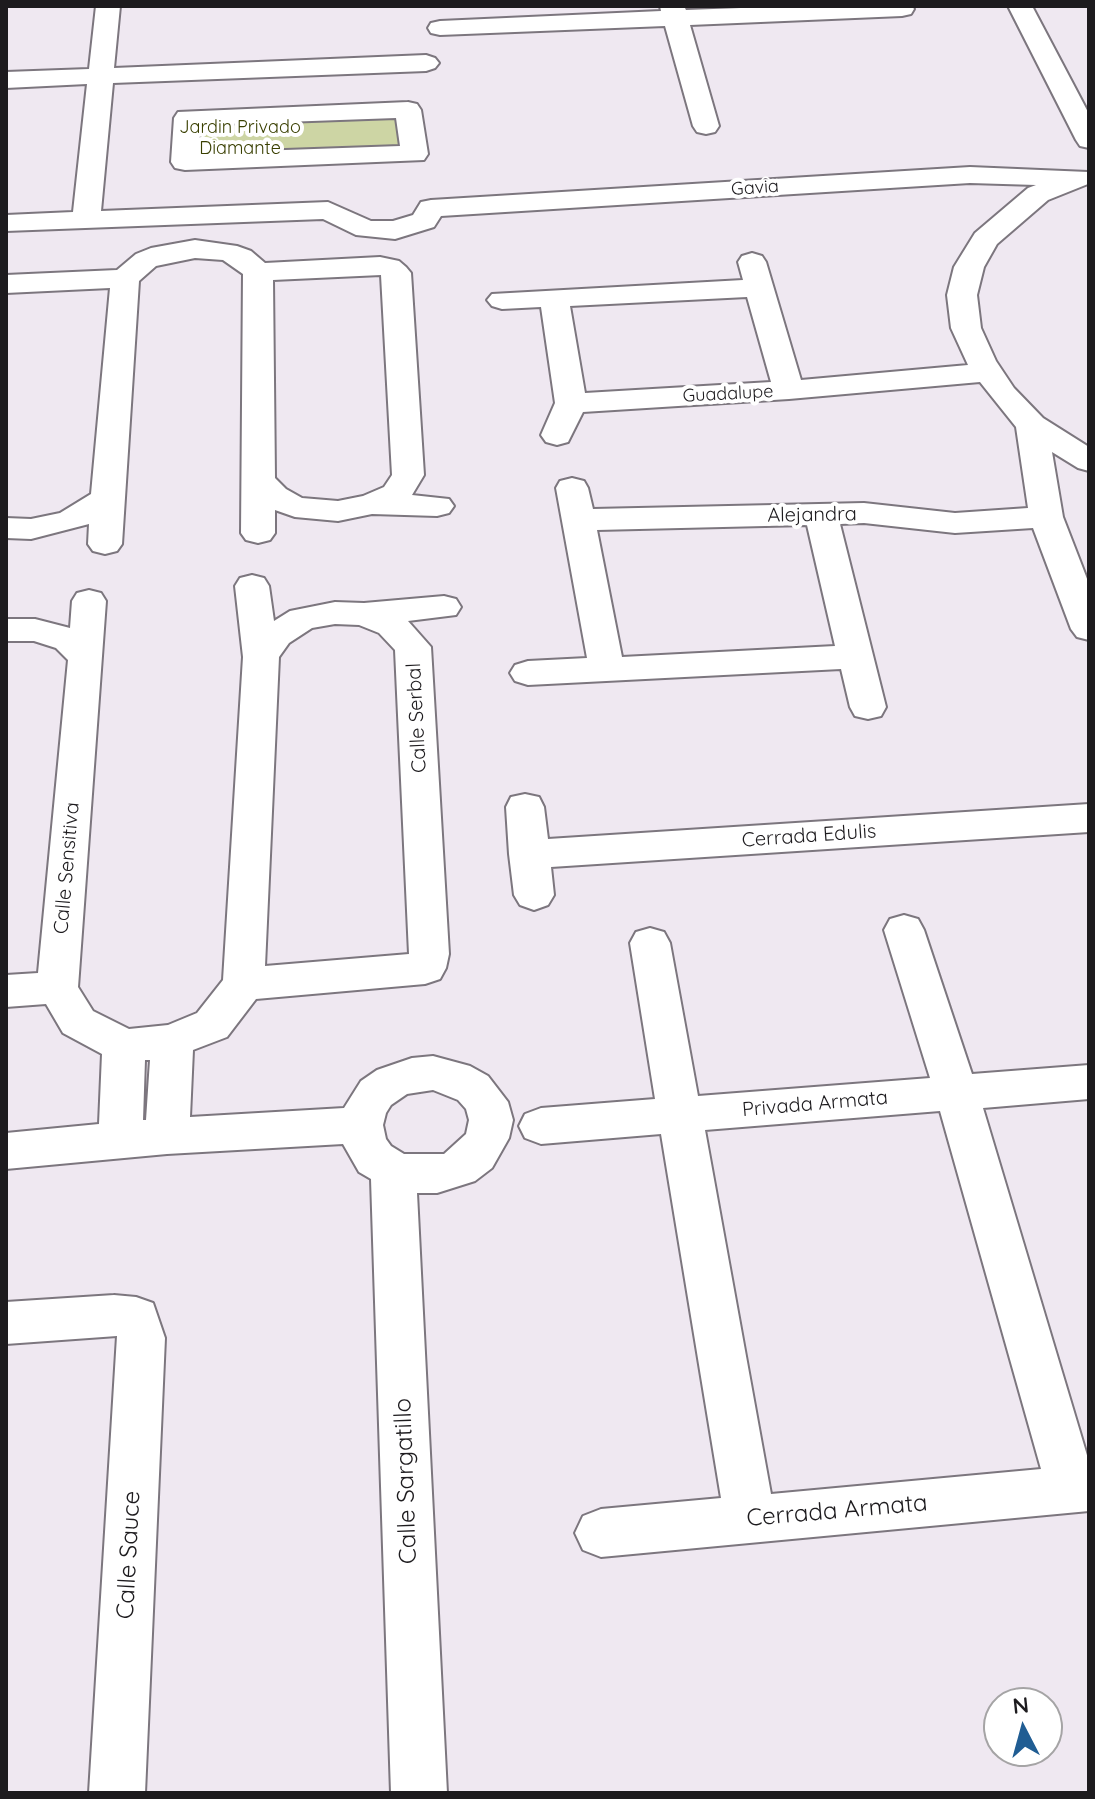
<!DOCTYPE html>
<style>
body{margin:0}
#map{position:relative;width:1095px;height:1799px;overflow:hidden;background:#efe8f1;font-family:Quicksand,sans-serif}
canvas{display:block}
.frame{position:absolute;inset:0;border:8px solid #1d1b1e;pointer-events:none}
.north{position:absolute;left:983px;top:1687px;width:80px;height:80px;box-sizing:border-box;background:#fff;border:2px solid #a5a4a5;border-radius:50%;rotate:354deg;font-size:22px;font-weight:700;line-height:32px;text-align:center;color:#1d1b1e}
.north::after{content:'';display:block;margin:auto;width:28px;height:36px;background:#205d93;clip-path:polygon(50% 0,100% 100%,50% 72%,0 100%)}
</style>
<div id="map">
<canvas width="1095" height="1799"></canvas>
<div class="frame"></div>
<div class="north">N</div>
</div>
<script>
const context = document.querySelector('canvas').getContext('2d');
context.lineJoin = 'round';
function paint(path, color) { context.fillStyle = color; context.fill(path, 'evenodd'); }
const toPath = rows => new Path2D(rows.map(r => 'M' + r).join(''));
function strokePath(path, color, width, dash) { context.strokeStyle = color; context.lineWidth = width; context.lineCap = dash ? 'butt' : 'round'; context.setLineDash(dash || []); context.stroke(path); }
function write(font, color, halo, rows, align = 'center') {
  context.font = font + ' Quicksand,sans-serif'; context.lineWidth = 8; context.setLineDash([]); context.textBaseline = 'middle'; context.strokeStyle = halo; context.fillStyle = color; for (const [text, x, y, turn = 0] of rows) {
    context.save(); context.translate(x, y); context.rotate((+turn || 0) * Math.PI / 180); context.textAlign = isNaN(turn) ? turn : align; if (halo) context.strokeText(text, 0, 0); context.fillText(text, 0, 0); context.restore();
  }
}
paint(toPath([
 [415,106,424,157,176,168,180,115]
]), '#cdd5a4');
const street = toPath([
 [96,6,120,6,114,68,426,55,435,58,439,63,435,68,426,71,113,83,101,211,328,202,371,221,393,221,413,215,421,202,431,200,970,167,1088,172,1088,184,1048,200,997,244,984,267,977,295,981,328,996,361,1014,388,1043,418,1089,447,1089,471,1078,468,1052,452,1063,517,1089,584,1089,640,1077,637,1071,629,1033,528,955,533,864,523,840,524,886,707,881,716,868,719,855,716,850,707,841,669,528,685,515,681,510,673,515,665,528,661,587,658,556,488,560,481,572,478,584,481,588,488,593,509,864,503,955,513,1028,508,1016,427,980,382,789,399,583,412,568,442,557,445,546,442,541,435,555,403,541,307,502,309,492,306,487,300,492,294,743,280,738,262,742,256,752,253,762,256,766,262,801,380,968,365,951,328,947,295,954,267,975,233,1028,188,1036,185,970,183,441,216,434,227,395,239,356,235,323,219,6,231,6,215,73,212,87,84,6,88,6,72,89,69,96,6],
 [747,297,771,382,585,393,570,306,747,297],
 [807,525,835,646,622,657,597,530,807,525],
 [660,6,684,6,686,10,795,6,912,6,914,9,911,14,902,16,690,25,719,126,715,132,706,134,697,132,693,126,665,26,440,35,431,33,428,28,431,23,440,21,661,11,660,6],
 [1008,6,1032,6,1089,114,1089,148,1080,146,1076,140,1008,6],
 [408,102,417,104,421,110,428,154,424,160,185,170,175,168,171,162,174,118,178,112,408,102],
 [396,118,400,146,199,153,200,125,396,118],
 [195,240,237,246,251,251,265,263,380,257,399,261,406,267,411,273,424,475,412,495,449,499,454,506,449,513,437,516,372,514,338,521,295,517,275,510,275,533,270,540,258,543,246,540,241,533,243,274,223,260,195,258,156,266,139,281,122,544,117,551,105,554,93,551,88,544,89,524,31,539,6,538,6,518,31,519,60,513,91,494,110,288,6,293,6,275,117,270,136,254,151,248,195,240],
 [381,275,392,475,384,487,363,496,338,501,302,498,286,489,275,478,273,280,381,275],
 [252,575,264,578,269,586,274,621,290,611,335,602,364,603,444,596,456,599,461,607,456,615,408,621,431,647,449,954,446,968,440,979,425,984,256,999,227,1037,193,1050,190,1117,344,1108,361,1081,377,1070,412,1058,433,1056,470,1066,488,1076,508,1102,513,1120,509,1138,492,1168,475,1181,437,1193,417,1193,447,1793,391,1793,371,1179,359,1172,343,1144,167,1154,6,1169,6,1133,99,1124,102,1054,63,1033,46,1004,6,1007,6,975,38,973,68,660,56,648,34,641,6,641,6,619,35,619,70,628,72,601,77,593,89,590,101,593,106,601,78,987,93,1011,129,1029,168,1025,197,1013,223,980,243,657,235,586,240,578,252,575],
 [335,624,359,625,379,633,395,650,409,954,265,966,279,657,289,643,312,628,335,624],
 [145,1060,150,1060,146,1120,143,1120,145,1060],
 [433,1090,458,1100,466,1109,469,1120,466,1134,444,1154,404,1154,391,1146,386,1139,383,1125,386,1113,391,1105,407,1094,433,1090],
 [525,794,539,797,544,807,548,839,1089,804,1089,832,551,867,554,895,548,905,534,910,520,905,514,895,509,854,506,807,511,797,525,794],
 [904,915,918,919,924,930,972,1074,1089,1065,1089,1099,983,1108,1089,1462,1089,1511,601,1557,583,1550,575,1533,583,1516,601,1509,721,1498,661,1134,541,1144,525,1138,519,1126,525,1114,541,1108,655,1099,630,943,636,932,650,928,664,932,670,943,698,1096,930,1078,884,930,890,919,904,915],
 [940,1111,1041,1469,771,1494,705,1130,940,1111],
 [114,1295,136,1297,153,1303,165,1338,145,1793,89,1793,117,1336,6,1344,6,1302,114,1295]
]);
strokePath(street, '#7c767e', 4);
paint(street, '#fff');
write('18px', '#393f00', '#fff', [
 ["Jardin Privado",240,128],
 ["Diamante",240,149]
]);
write('18px', '#1d1b1e', '#fff', [
 ["Gavia",755,188,-4],
 ["Guadalupe",728,394,-3]
]);
write('20px', '#1d1b1e', '#fff', [
 ["Alejandra",812,515,-1],
 ["Calle Serbal",417,718,-93],
 ["Cerrada Edulis",809,836,-4],
 ["Calle Sensitiva",67,868,-85],
 ["Privada Armata",815,1104,-5]
]);
write('24px', '#1d1b1e', '#fff', [
 ["Calle Sargatillo",406,1481,-92],
 ["Cerrada Armata",837,1511,-5],
 ["Calle Sauce",129,1555,-87]
]);
</script>
